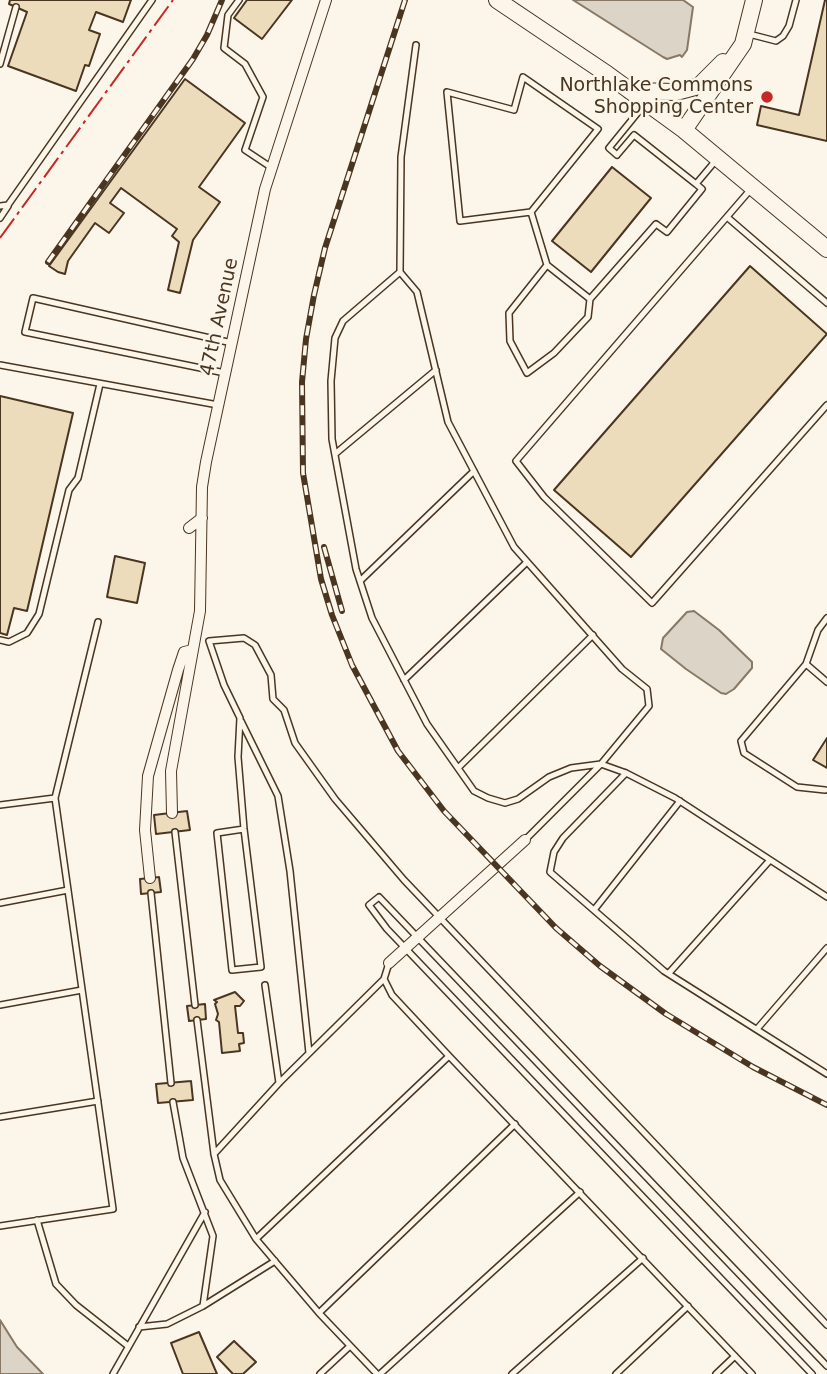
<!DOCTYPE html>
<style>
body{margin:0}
canvas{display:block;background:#fbf6e9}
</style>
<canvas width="827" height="1374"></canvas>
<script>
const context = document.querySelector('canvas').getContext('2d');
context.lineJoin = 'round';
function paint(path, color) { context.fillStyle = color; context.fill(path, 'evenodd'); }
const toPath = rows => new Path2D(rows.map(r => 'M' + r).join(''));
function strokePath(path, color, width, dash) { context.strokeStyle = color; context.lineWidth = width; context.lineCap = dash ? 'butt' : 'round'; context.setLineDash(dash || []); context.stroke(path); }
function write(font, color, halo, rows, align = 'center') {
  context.font = font + ' "DejaVu Sans",sans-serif'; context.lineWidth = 5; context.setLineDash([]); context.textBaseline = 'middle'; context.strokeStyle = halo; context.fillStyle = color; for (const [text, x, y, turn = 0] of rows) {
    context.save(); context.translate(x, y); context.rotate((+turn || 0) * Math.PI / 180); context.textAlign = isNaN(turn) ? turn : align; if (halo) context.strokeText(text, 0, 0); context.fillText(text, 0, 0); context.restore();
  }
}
const water = toPath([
 [573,0,683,0,693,7,687,50,682,57,680,55,667,59,663,57,573,0],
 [694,611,719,630,752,662,752,668,734,689,726,694,721,693,686,669,661,649,663,638,687,612,694,611],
 [0,1320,17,1347,43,1374,0,1374,0,1320]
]);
paint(water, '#dcd4c6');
strokePath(water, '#887966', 2);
const building = toPath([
 [10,0,131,0,123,22,96,12,89,30,100,34,89,66,85,65,76,91,8,66,27,12,9,4,10,0],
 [247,0,292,0,262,39,234,18,247,0],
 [825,0,827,0,827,141,757,125,761,106,799,115,825,0],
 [185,79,245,123,199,187,220,202,193,240,180,293,168,290,179,242,172,236,177,229,121,188,110,203,124,213,109,233,95,223,68,261,65,274,58,272,49,266,185,79],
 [612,167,651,198,591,272,552,241,612,167],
 [750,266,827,334,631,557,554,490,750,266],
 [0,396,73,413,27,611,14,608,7,635,0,633,0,396],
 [115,556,145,563,137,603,107,597,115,556],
 [827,738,827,768,813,760,827,738],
 [187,811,190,830,156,834,154,815,187,811],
 [159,877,161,892,141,894,140,879,159,877],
 [235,992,244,1001,240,1006,235,1006,238,1033,243,1033,244,1043,239,1044,240,1051,222,1053,219,1022,216,1020,218,1014,215,1004,217,1002,214,1000,235,992],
 [205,1004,206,1019,189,1021,187,1006,205,1004],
 [191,1081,193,1100,158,1103,156,1084,191,1081],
 [199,1332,217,1374,183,1374,171,1343,199,1332],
 [234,1341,256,1362,243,1374,233,1374,217,1357,234,1341]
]);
paint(building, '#ecdcbc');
strokePath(building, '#4a3520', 2);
const service = toPath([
 [239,0,228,15,224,48,245,64,263,97,245,150,272,168],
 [749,34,776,41,783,36,789,26,796,0],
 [0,64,16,7],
 [644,105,609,148,617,155,634,135,696,184,717,159],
 [751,189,516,461,544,497,652,603,827,405],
 [0,206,8,205,152,0],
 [531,212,460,221,447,92,514,110,523,77,598,129,531,212,547,265],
 [727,217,827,303],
 [0,218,8,206],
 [400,272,401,157,416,45],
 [590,299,547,265,509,313,510,341,527,373,554,353,588,317,590,299,656,224,667,232,702,189,696,184],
 [0,365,218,405],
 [225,373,25,332,33,298,232,343],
 [335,454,436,370],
 [360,581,474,471],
 [0,640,9,642,27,633,39,614,69,490,78,478,100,384],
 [806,664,827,682],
 [404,680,527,562],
 [241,721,278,796,290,871,309,1053],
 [458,768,593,635],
 [626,773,563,838,554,852,550,872,664,971,827,1074],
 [825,790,797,787,744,753,741,741,806,664,818,630,827,618],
 [0,805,55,798],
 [244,829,217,833,232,970,261,967,244,829,238,757,240,718,224,685,209,641,244,638,255,645,271,675,273,699,284,710,295,743,335,799,404,880,827,1325],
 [175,832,195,1005],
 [525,840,601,764,571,768,549,777,518,799,505,803,488,798,474,791,427,724,372,618,356,569,332,439,331,381,335,338,343,321,400,272,417,292,448,422,514,547,622,669,647,689,649,706,601,764,626,773,675,798,827,897],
 [151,893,171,1083],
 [0,903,68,890],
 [594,910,680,801],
 [669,973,770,860],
 [265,985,279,1083],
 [0,1005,82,990],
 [197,1020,214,1154,220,1180,256,1239,449,1056,392,995,384,979,389,963],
 [757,1029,827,948],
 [449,1056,752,1374],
 [173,1102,183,1158,213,1236,203,1306,275,1261],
 [0,1117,98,1101],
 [214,1154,279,1083,384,979],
 [37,1220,56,1284,76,1305,128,1346],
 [0,1226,113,1209,55,798,98,622],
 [256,1239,319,1313,377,1374],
 [319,1313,515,1124],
 [139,1327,167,1324,203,1306],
 [113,1374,205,1212],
 [320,1374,350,1346],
 [380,1374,580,1192],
 [512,1374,643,1258],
 [616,1374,688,1306],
 [716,1374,735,1356],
 [812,1374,387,929,369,905,379,897,827,1366]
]);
const minor = toPath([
 [189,528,202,518],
 [172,813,171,771,200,611,202,487,206,462,265,189,326,0],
 [150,878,145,830,148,776,178,670,184,652,193,650],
 [389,963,525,840]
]);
const primary = toPath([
 [497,0,607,74,684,130,827,249],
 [630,91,676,92,699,86,723,62],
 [684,130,743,44,754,0]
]);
strokePath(service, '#4a3520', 8);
strokePath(minor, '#4a3520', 12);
strokePath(primary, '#4a3520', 18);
strokePath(service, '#fbf6e9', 5);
strokePath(minor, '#fbf6e9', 10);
strokePath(primary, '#fbf6e9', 16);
const rail = toPath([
 [405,0,325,248,314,295,306,339,302,382,303,473,321,579,332,615,352,665,398,751,444,811,556,928,600,966,666,1014,753,1067,827,1105],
 [48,262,193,59,207,35,222,0],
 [324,547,342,611]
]);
strokePath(rail, '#4a3520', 6);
strokePath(rail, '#fbf6e9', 3.5, [10]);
strokePath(toPath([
 [0,238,173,0]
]), '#c62828', 2, [24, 5, 3.5, 5]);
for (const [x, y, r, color] of [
 [767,97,7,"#c62828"]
]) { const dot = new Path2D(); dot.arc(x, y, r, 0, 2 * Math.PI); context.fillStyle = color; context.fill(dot); strokePath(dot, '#fbf6e9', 2.5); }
write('19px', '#4a3520', '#fbf6e9', [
 ["Northlake Commons",753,86],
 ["Shopping Center",753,108]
], 'right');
write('19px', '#4a3520', '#fbf6e9', [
 ["47th Avenue",220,317,-78]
]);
</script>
